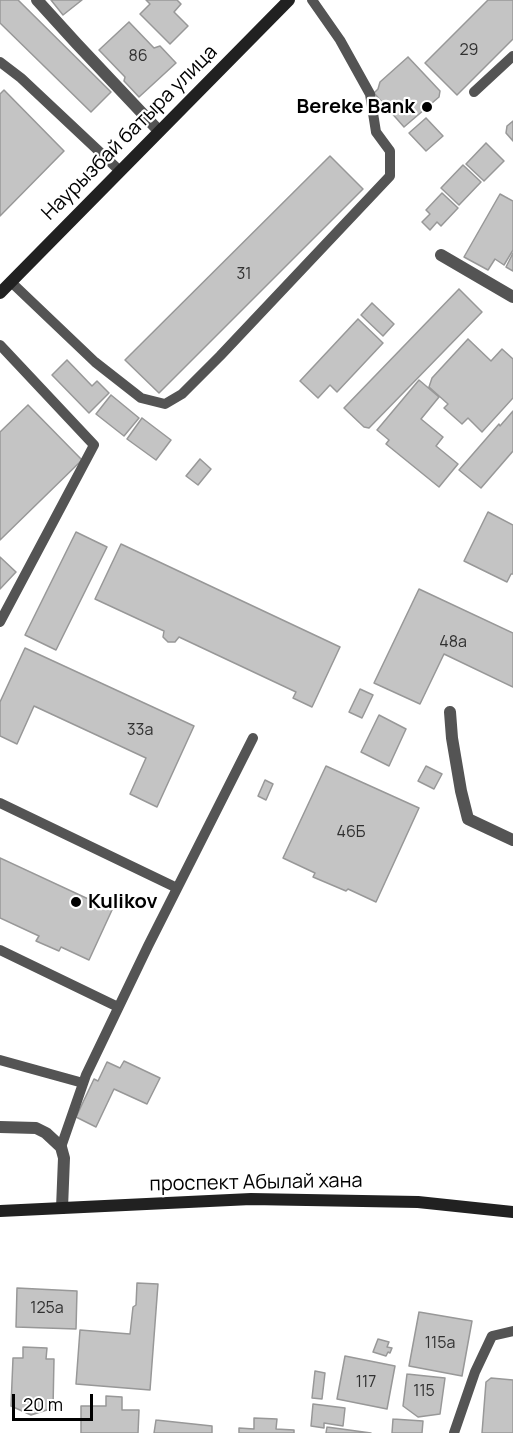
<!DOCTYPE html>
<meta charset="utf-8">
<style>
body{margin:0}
#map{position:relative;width:513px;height:1433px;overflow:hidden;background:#fff;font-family:Manrope,sans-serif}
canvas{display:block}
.scale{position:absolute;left:12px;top:1394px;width:81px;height:27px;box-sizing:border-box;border:3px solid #000;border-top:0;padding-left:8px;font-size:18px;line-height:21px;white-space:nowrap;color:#000;-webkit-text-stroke:4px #fff;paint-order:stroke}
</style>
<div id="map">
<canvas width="513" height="1433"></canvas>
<div class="scale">20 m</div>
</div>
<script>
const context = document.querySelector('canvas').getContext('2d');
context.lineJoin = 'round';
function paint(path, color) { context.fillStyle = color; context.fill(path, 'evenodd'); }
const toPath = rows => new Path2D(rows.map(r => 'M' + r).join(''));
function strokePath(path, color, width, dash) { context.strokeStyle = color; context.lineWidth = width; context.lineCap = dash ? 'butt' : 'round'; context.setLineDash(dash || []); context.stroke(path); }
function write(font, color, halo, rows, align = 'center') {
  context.font = font + ' Manrope,sans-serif'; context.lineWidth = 4.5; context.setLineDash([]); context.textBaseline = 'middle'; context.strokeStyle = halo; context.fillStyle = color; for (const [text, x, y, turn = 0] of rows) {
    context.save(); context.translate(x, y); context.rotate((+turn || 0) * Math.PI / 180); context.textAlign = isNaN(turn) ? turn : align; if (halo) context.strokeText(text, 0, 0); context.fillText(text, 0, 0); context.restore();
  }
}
const building = toPath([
 [0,0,18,0,111,92,91,112,0,23,0,0],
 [51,0,82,0,63,15,51,0],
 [146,0,177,0,181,4,174,12,188,26,170,44,140,14,150,4,146,0],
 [488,0,513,0,513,39,457,95,425,63,488,0],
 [129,22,154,48,160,46,176,63,139,97,124,81,125,77,99,50,129,22],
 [408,57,440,91,439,97,404,127,374,93,378,89,380,82,408,57],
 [4,90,64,151,0,216,0,94,4,90],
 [426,118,443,136,426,151,409,133,426,118],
 [513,121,513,141,506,133,507,126,513,121],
 [486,143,504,161,484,181,466,164,486,143],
 [330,156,363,189,159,393,125,360,330,156],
 [463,165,481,182,459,205,441,188,463,165],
 [442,193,458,208,441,226,437,222,430,230,422,222,430,214,426,210,442,193],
 [500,194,513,201,513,250,504,265,495,259,488,270,464,257,500,194],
 [513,253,513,271,506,267,513,253],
 [459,289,482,312,369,428,364,427,344,408,459,289],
 [372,303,394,324,383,336,361,315,372,303],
 [358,319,383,343,337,392,330,385,318,398,300,381,358,319],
 [468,339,491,361,502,349,513,359,513,398,482,432,468,418,462,424,444,408,448,404,429,387,432,378,468,339],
 [67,360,92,386,97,381,109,393,89,413,52,375,67,360],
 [419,380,439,397,421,419,443,437,436,446,458,464,439,487,386,444,389,440,377,430,419,380],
 [111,395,139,418,124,436,96,414,111,395],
 [28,405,82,460,0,540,0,432,28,405],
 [513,411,513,451,481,488,459,470,499,424,500,426,513,411],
 [142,418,171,440,156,460,127,439,142,418],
 [200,459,211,469,198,485,186,476,200,459],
 [488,512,513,525,513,574,511,574,507,582,464,561,488,512],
 [76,532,107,547,56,650,25,635,76,532],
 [121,544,340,647,312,707,293,698,296,692,179,637,175,642,168,642,163,637,164,631,95,599,121,544],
 [0,557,16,572,0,589,0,557],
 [419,589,513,633,513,687,444,654,420,704,374,683,419,589],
 [25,648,194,726,157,807,130,794,146,758,34,706,17,744,0,736,0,702,25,648],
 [360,689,373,695,362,718,349,712,360,689],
 [379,715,406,729,389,766,361,752,379,715],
 [326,766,419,808,376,902,348,889,346,891,313,877,315,873,283,858,326,766],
 [426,766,442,774,434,789,418,781,426,766],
 [265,780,273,784,266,800,258,796,265,780],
 [0,858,112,910,89,960,61,947,59,951,36,941,39,936,0,918,0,858],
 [124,1061,160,1078,147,1104,114,1089,96,1127,76,1117,94,1079,98,1081,107,1062,120,1068,124,1061],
 [137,1283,158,1284,150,1390,76,1384,80,1330,130,1334,133,1307,136,1305,137,1283],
 [17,1288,77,1291,76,1329,16,1327,17,1288],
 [419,1312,472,1321,462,1376,409,1366,419,1312],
 [378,1339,389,1342,387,1347,392,1348,390,1353,388,1352,386,1356,373,1352,378,1339],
 [23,1347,47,1348,46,1359,54,1359,53,1408,31,1415,11,1406,13,1358,23,1358,23,1347],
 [345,1356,395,1366,387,1409,337,1399,345,1356],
 [315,1371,325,1373,322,1399,312,1398,315,1371],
 [407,1374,445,1378,440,1414,418,1417,403,1406,407,1374],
 [491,1378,513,1380,513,1433,482,1433,486,1382,491,1378],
 [106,1396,122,1397,122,1410,139,1410,138,1433,81,1433,81,1406,106,1406,106,1396],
 [313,1404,345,1408,343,1426,324,1423,324,1428,311,1426,313,1404],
 [254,1418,277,1419,276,1429,294,1430,294,1433,239,1433,239,1428,254,1429,254,1418],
 [393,1419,423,1421,422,1433,392,1433,393,1419],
 [156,1420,212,1426,212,1433,154,1433,156,1420],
 [327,1427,371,1433,326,1433,327,1427]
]);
paint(building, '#c4c4c4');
strokePath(building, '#989898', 1.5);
strokePath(toPath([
 [0,62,21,78,120,171],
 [474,92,513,56],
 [11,282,95,362,141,398,165,404,182,394,220,356,390,176,390,151,376,132,370,94,340,40,312,0],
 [0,345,94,445,0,622],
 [0,803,177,888],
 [0,950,118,1007],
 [0,1060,83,1083],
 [61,1147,86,1075,148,946,253,738],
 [454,1433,475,1372,492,1336,513,1331]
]), '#545454', 10);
strokePath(toPath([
 [37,0,77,44,159,131],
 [441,255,513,297],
 [450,712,452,738,461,791,468,819,513,840],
 [0,1127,36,1128,46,1133,61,1147,64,1158,62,1208]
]), '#545454', 12);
strokePath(toPath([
 [0,293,289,0],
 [0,1211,251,1199,418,1202,513,1212]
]), '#212121', 12);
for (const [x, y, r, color] of [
 [427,107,6,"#000"],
 [76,902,6,"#000"]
]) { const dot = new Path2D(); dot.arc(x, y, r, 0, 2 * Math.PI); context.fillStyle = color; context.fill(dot); strokePath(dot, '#fff', 2); }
write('16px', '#313131', null, [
 ["29",469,51],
 ["86",138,57],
 ["31",244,275],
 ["48а",453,643],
 ["33а",140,731],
 ["46Б",351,833],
 ["125а",47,1309],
 ["115а",440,1344],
 ["117",366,1383],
 ["115",424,1392]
]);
write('bold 20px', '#000', '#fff', [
 ["Bereke Bank",415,107],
 ["Kulikov",88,902,"left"]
], 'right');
write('20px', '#000', '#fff', [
 ["Наурызбай батыра улица",130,133,-45],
 ["проспект Абылай хана",256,1183,-1]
]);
</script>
